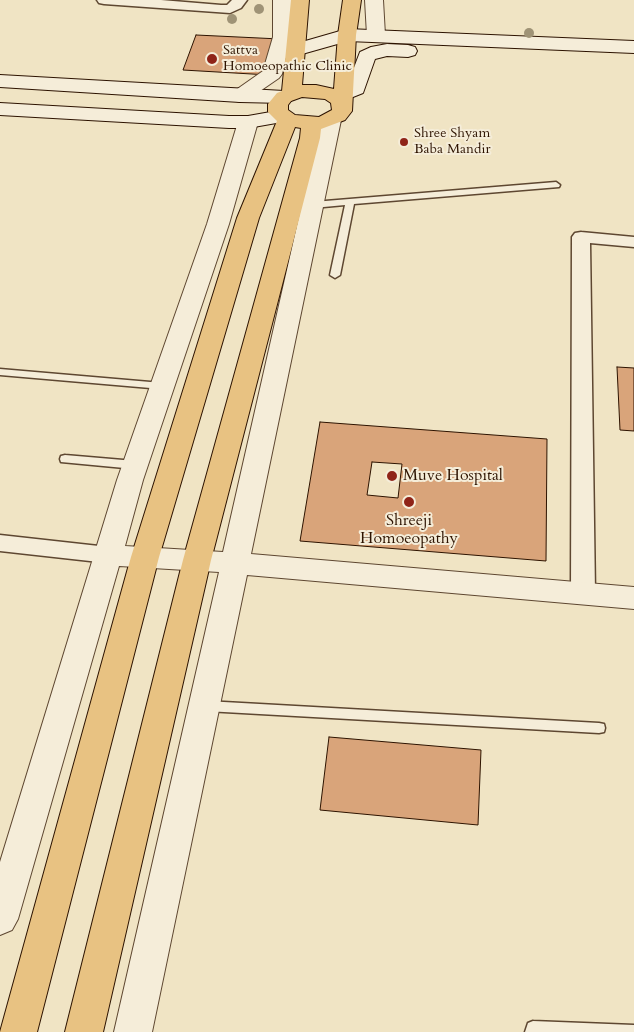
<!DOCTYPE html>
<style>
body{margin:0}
canvas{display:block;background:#f0e4c4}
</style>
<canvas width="634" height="1032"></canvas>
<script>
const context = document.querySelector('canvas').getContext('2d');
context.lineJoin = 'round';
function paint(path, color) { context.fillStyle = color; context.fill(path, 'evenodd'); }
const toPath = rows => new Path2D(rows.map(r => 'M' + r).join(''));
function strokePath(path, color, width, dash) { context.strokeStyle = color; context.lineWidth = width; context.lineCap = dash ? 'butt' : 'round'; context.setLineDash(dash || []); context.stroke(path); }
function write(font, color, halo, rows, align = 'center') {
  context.font = font + ' Cardo,serif'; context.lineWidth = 4; context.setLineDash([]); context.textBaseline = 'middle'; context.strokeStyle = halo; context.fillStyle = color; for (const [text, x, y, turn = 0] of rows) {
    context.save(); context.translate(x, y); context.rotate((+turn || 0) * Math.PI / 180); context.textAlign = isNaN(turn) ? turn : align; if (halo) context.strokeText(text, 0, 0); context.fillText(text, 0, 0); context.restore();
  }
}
const building = toPath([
 [196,35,280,39,269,75,183,70,196,35],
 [617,367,634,368,634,431,620,430,617,367],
 [320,422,547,439,546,561,300,541,320,422],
 [372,462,402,464,398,498,367,495,372,462],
 [329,737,481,750,478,825,320,810,329,737]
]);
paint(building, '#d9a47a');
strokePath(building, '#2d1300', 1);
const service = toPath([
 [556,182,560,185,559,187,354,204,340,275,335,278,330,275,345,205,313,208,309,205,313,202,556,182],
 [0,369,162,383,167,386,162,389,0,375,0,369],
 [65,455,135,461,140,465,135,469,61,462,60,459,61,456,65,455],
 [206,701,599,723,604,724,605,728,604,732,599,733,206,711,202,710,200,706,202,702,206,701],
 [533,1021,634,1025,634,1032,525,1032,528,1023,533,1021]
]);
const minor = toPath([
 [97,0,161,0,221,5,227,5,232,0,247,0,241,8,230,13,104,4,99,3,97,0],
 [581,232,634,237,634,247,590,243,595,593,591,599,583,602,575,599,571,593,572,237,575,233,581,232],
 [0,535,108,547,116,549,120,555,116,561,108,563,0,551,0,535]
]);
const tertiary = toPath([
 [273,0,291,0,291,37,282,74,279,78,247,100,240,102,233,100,230,96,233,92,263,71,273,37,273,0],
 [365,0,383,0,385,35,383,39,376,41,369,39,367,35,365,0],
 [331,114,338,116,341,120,251,554,634,587,634,609,247,575,152,1032,114,1032,219,572,119,566,18,919,12,930,0,935,0,862,117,480,207,224,238,122,241,118,248,116,255,118,258,122,229,224,143,480,125,546,223,552,321,120,324,116,331,114]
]);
const secondary = toPath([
 [347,29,634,41,634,53,348,41,295,56,288,54,286,50,288,46,347,29],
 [387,44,408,45,415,47,417,51,415,55,408,57,387,56,375,59,363,93,343,101,336,99,333,95,336,91,347,86,360,52,371,47,387,44],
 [0,75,284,91,291,93,294,97,291,101,284,103,240,102,0,87,0,75],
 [0,103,229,116,248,116,282,110,289,112,292,116,289,120,282,122,248,128,229,128,0,115,0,103]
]);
const primary = toPath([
 [291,0,309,0,302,85,316,85,334,89,338,35,343,0,361,0,356,35,352,111,345,120,321,129,320,138,211,560,103,1032,65,1032,183,560,300,138,301,128,295,127,259,218,159,557,37,1032,0,1032,131,557,237,218,277,121,268,112,268,104,277,93,282,91,291,0],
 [302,97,325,99,331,103,332,110,319,117,295,115,288,110,288,105,291,101,302,97]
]);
strokePath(service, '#5e4731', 3);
strokePath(minor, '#5e4731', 3);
strokePath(tertiary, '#5e4731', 2);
strokePath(secondary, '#2d1300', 2);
strokePath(primary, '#2d1300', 2);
paint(service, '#f5edd9');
paint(minor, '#f5edd9');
paint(tertiary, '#f5edd9');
paint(secondary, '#f5edd9');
paint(primary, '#e8c282');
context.fillStyle = '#9f9376';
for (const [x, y] of [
 [259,9],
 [232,19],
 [529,33]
]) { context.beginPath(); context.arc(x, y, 5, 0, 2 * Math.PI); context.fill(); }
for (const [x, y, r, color] of [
 [212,59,6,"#8f2418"],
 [404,142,5,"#8f2418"],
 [392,476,6,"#8f2418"],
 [409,502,6,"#8f2418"]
]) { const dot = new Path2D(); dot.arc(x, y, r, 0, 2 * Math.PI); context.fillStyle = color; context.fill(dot); strokePath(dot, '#f5edd9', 2); }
write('14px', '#2d1300', '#f5edd9', [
 ["Sattva",223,51],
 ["Homoeopathic Clinic",223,67],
 ["Shree Shyam",414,134],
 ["Baba Mandir",414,150]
], 'left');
write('16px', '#2d1300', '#f5edd9', [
 ["Muve Hospital",403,476],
 ["Shreeji",409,521,"center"],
 ["Homoeopathy",409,539,"center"]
], 'left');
</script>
